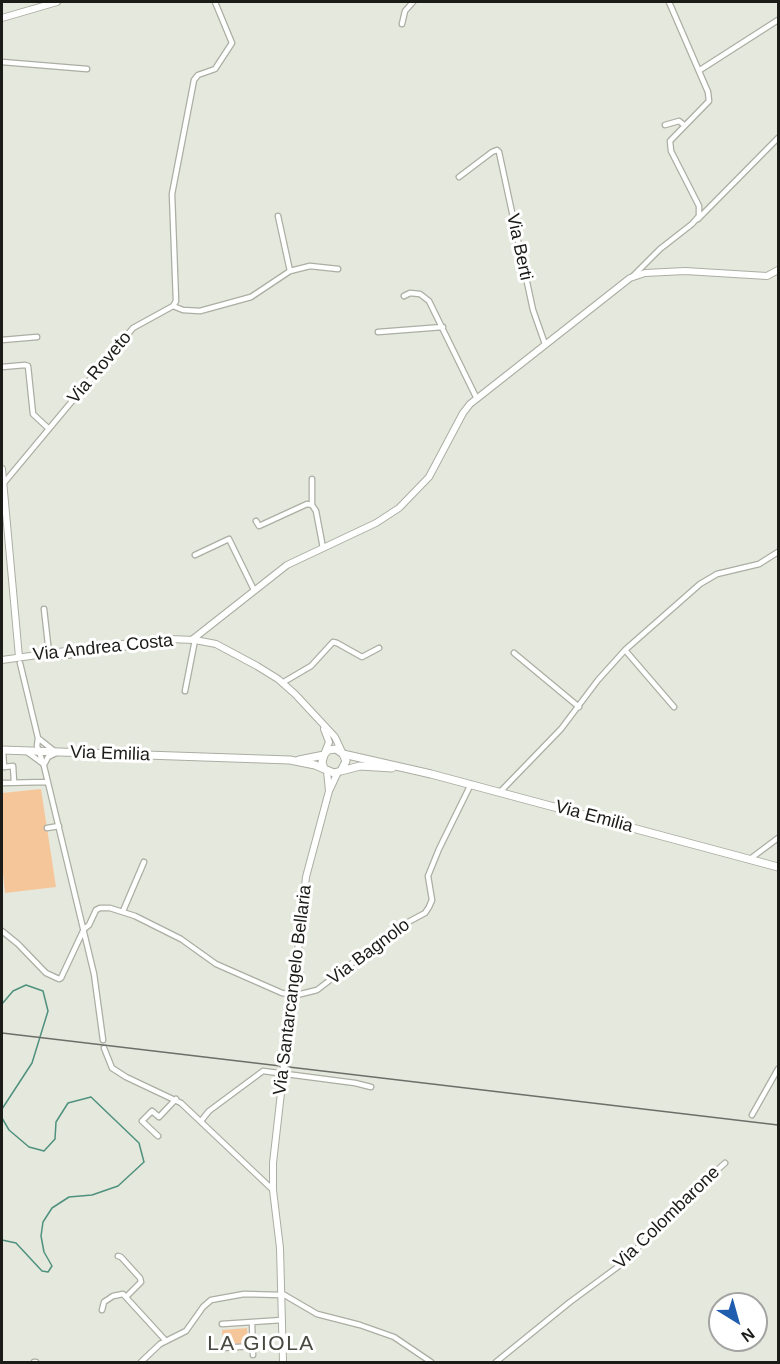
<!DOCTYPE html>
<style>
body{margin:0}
#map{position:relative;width:780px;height:1364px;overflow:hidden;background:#e5e8dd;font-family:Helvetica,sans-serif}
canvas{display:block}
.frame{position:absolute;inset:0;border:3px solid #1b1c18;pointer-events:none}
.north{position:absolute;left:708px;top:1292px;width:60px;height:60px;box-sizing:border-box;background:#fff;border:2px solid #a4a4a3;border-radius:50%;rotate:143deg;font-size:16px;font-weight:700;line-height:24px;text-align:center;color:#1b1c18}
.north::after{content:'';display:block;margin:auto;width:21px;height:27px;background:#215daf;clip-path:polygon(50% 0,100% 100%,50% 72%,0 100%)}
</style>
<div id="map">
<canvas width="780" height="1364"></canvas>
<div class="frame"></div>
<div class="north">N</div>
</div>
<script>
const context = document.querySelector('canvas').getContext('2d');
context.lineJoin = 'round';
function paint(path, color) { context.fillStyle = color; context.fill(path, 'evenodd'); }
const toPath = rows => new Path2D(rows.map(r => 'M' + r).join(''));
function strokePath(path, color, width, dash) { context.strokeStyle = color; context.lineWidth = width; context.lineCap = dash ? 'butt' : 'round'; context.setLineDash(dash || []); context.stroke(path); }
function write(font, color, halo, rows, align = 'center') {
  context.font = font + ' Helvetica,sans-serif'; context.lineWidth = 6; context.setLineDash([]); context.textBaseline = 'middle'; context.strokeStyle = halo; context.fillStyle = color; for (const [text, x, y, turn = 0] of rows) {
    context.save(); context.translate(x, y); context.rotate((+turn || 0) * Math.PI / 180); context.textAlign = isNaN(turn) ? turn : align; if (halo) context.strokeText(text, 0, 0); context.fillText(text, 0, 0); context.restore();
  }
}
paint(toPath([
 [41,789,56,887,5,893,2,864,2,793],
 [247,1328,248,1343,223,1345,222,1330]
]), '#f6c69b');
strokePath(toPath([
 [2,1004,13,991,26,985,43,991,48,1011,32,1063,2,1109],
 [2,1118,9,1130,29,1147,44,1151,55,1139,56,1122,68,1103,91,1097,139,1143,144,1162,118,1186,92,1195,69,1197,52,1208,43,1222,41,1236,44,1252,52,1266,48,1272,42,1271,16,1243,2,1240]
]), '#4e917e', 1.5);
const street = toPath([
 [402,24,405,11,413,2],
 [2,62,87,69],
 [700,70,778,20],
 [665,125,679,121,684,125],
 [459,177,492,152,497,150,499,152,533,310,545,344],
 [278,216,290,271],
 [698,219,778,138],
 [632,277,660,249,692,224,699,216,699,206,671,151,670,141,709,101,708,92,669,2],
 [404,296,410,293,420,294,429,301,477,399],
 [173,306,176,301,172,194,194,80,198,75,215,69,232,43,215,2],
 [378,332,443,327],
 [2,340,37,337],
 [2,367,25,365,28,366,33,414,49,429],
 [312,479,312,505,316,511,323,548],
 [3,484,133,328,173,306,183,310,200,311,251,297,290,271,310,266,338,269],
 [256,521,259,526,307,504,312,505],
 [195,555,229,539,254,590],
 [44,609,49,653],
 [117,648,162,643,168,641],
 [625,650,674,707],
 [55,652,57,657,86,653,85,648],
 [86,653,117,648,117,647],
 [514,653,579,707],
 [20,663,38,738,53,750],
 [282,683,311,666,333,642,337,643,362,657,379,648],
 [185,691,195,640],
 [38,738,37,746,44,766,94,974,103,1040],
 [3,750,4,767,13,766,14,782],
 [27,752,42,763],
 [45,763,48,757,56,753],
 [2,783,47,782],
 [500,792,561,729,598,680,625,650,700,584,717,574,759,564,778,552],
 [47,828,59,826],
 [750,859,778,838],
 [123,911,144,862],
 [2,931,18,944,46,973,59,979,61,978,84,929,89,925,96,910,100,908,110,908,135,916,181,939,216,964,282,993,297,995,317,990,399,927,425,913,429,907,432,900,428,876,439,849,471,784],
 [104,1048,112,1068,126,1077,181,1103,273,1190],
 [752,1115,778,1069],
 [201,1121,209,1111,263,1071,355,1083,371,1087],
 [158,1136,142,1121,152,1111,159,1117,176,1099],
 [118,1256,121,1257,140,1278,141,1282,126,1297],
 [281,1293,317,1314,360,1325,394,1337,431,1362],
 [102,1310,104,1302,113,1296,123,1294,166,1341],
 [252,1322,253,1355],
 [222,1324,282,1320],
 [223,1348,253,1346],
 [34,1362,36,1362],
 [141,1362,160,1344,186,1331,203,1307,211,1300,244,1294,281,1295],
 [496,1362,570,1302,627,1260,661,1221,725,1163]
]);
const secondary = toPath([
 [2,18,57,2],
 [2,469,19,657],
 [193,639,287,565,376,523,399,508,429,477,463,413,470,404,630,278,645,273,685,271,767,276,778,270],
 [2,660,94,647,169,639,195,640,216,644,257,666,278,679,295,694,335,737,342,752],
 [324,729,329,742,325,752],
 [327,771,329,791],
 [294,988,306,877,329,791,338,772],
 [286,1045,292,1002],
 [282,1084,273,1163,273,1190,280,1248,283,1362]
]);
const primary = toPath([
 [2,750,290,760,315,765,324,769],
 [343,754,346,761,341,771,334,773,324,769,322,762,324,755,328,750,336,749,343,754,431,774,778,867],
 [299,760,324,755],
 [341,771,360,766,392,768]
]);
strokePath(street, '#abaea3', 7);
strokePath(secondary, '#abaea3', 8);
strokePath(primary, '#abaea3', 9);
strokePath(street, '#fff', 4.5);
strokePath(secondary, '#fff', 6);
strokePath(primary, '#fff', 7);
strokePath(toPath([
 [2,1033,778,1125]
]), '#6d6e68', 1.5);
const secondaryBridge = toPath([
 [292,1002,294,988],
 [282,1084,286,1045]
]);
strokePath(secondaryBridge, '#abaea3', 8, []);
strokePath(secondaryBridge, '#fff', 6);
write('18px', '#1b1c18', '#fff', [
 ["Via Berti",519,247,78],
 ["Via Roveto",100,368,-50],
 ["Via Andrea Costa",103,648,-6],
 ["Via Emilia",110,754,2],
 ["Via Emilia",594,817,15],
 ["Via Bagnolo",369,952,-37],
 ["Via Santarcangelo Bellaria",293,990,-83],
 ["Via Colombarone",667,1218,-44]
]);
context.letterSpacing = '1.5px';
write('21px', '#474940', '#fff', [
 ["LA GIOLA",261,1344]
]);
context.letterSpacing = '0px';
</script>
